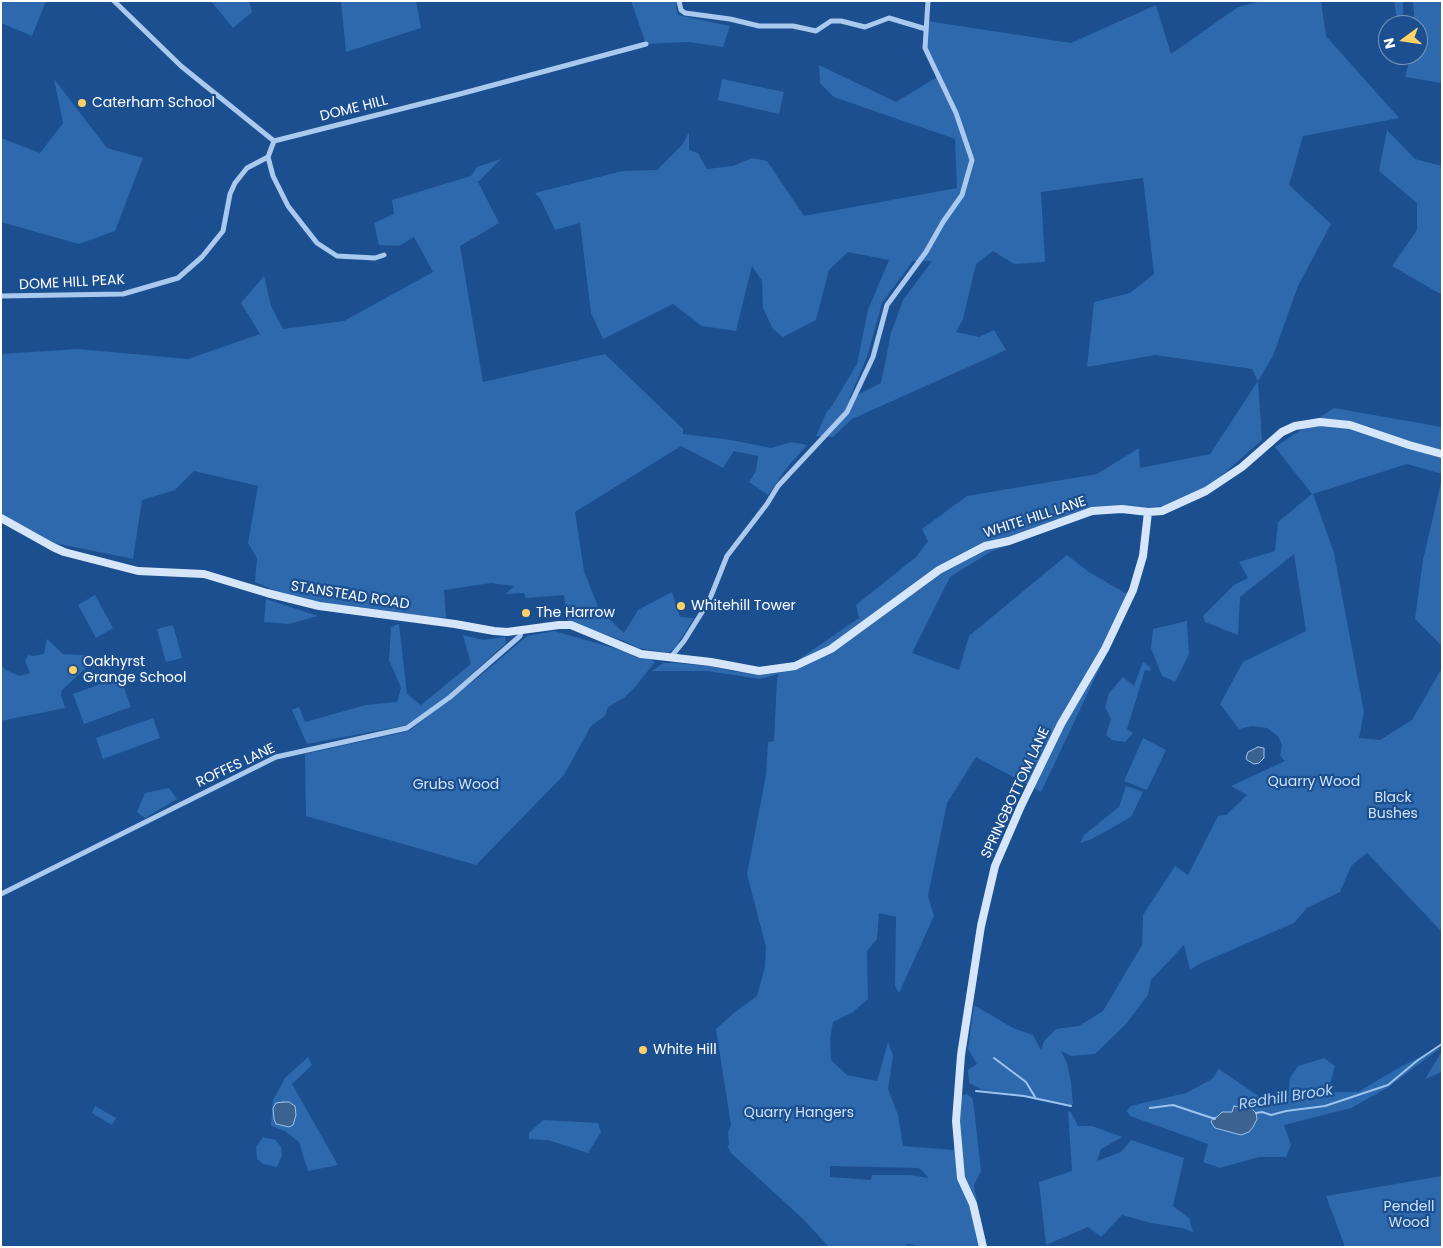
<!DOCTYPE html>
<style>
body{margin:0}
#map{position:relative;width:1443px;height:1248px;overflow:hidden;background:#1b4f8f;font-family:Poppins,sans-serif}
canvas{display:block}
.frame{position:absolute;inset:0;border:2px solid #fff;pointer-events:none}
.north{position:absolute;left:1378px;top:15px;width:50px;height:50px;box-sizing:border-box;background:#1b4f8f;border:1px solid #7695bc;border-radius:50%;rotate:256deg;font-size:14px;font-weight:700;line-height:20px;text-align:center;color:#fff}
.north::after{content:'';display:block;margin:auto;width:18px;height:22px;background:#ffd166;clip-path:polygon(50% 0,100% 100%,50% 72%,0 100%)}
</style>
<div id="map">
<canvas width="1443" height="1248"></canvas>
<div class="frame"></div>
<div class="north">N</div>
</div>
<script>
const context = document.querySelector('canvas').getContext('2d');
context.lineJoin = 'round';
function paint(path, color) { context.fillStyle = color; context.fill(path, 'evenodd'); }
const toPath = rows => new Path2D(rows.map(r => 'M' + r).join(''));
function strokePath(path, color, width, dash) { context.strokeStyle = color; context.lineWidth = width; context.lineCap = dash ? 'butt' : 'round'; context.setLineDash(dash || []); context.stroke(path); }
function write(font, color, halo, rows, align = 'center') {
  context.font = font + ' Poppins,sans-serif'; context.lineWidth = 4.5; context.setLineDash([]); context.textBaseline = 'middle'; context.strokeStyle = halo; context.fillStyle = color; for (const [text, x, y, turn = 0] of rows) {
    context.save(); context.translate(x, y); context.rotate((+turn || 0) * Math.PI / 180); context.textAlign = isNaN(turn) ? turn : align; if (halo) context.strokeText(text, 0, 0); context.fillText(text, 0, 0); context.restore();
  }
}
paint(toPath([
 [1,1,46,1,32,36,1,23],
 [211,1,249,1,252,12,233,28],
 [341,1,416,1,421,28,346,52],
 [631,1,677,1,676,7,678,15,730,26,723,47,688,42,646,44],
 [1262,1,1321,1,1326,36,1399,118,1303,136,1289,185,1331,224,1298,286,1273,356,1258,381,1262,440,1211,485,1163,506,1102,513,1083,518,992,551,950,577,912,653,959,670,969,636,1067,555,1089,572,1125,593,1138,587,1041,792,976,757,947,803,928,896,934,916,899,993,895,986,896,917,879,913,877,939,867,951,868,999,853,1012,833,1022,830,1039,831,1060,847,1075,877,1081,888,1042,893,1056,888,1089,898,1115,903,1146,954,1150,954,1097,967,1094,973,1099,981,1171,974,1185,977,1202,987,1247,916,1247,915,1245,906,1244,908,1247,829,1247,803,1219,731,1153,727,1145,729,1146,728,1132,731,1125,716,1029,735,1012,757,996,765,967,766,947,747,874,766,775,768,742,774,741,777,679,779,674,760,679,707,671,652,671,663,663,676,663,711,666,731,671,759,674,779,673,859,618,856,605,916,557,928,541,922,529,967,496,1097,474,1139,448,1140,468,1210,454,1258,381,1252,369,1155,355,1087,367,1094,302,1130,293,1154,274,1143,178,1041,192,1045,262,1014,264,993,251,976,264,963,319,956,332,979,337,994,330,1006,350,852,419,833,437,816,436,827,411,830,409,857,364,868,310,889,260,848,252,829,270,816,320,783,337,773,329,763,308,762,281,752,266,736,331,702,326,673,304,603,339,591,313,580,223,555,230,541,200,535,193,623,171,657,170,683,144,689,132,689,150,698,153,707,169,733,166,752,158,767,161,804,216,957,188,955,139,834,97,820,83,819,65,896,102,937,77,925,48,927,21,1071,43,1156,5,1171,54,1238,7],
 [913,261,932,261,903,300,891,333,881,383,849,399,867,357,882,303],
 [830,1166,919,1168,929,1178,910,1175,872,1175,871,1180,830,1177],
 [1394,1,1403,1,1403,25,1398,25],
 [1413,1,1442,1,1442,83,1405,77,1411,55,1418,55,1418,25,1413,25,1414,13],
 [54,79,107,148,143,158,115,231,79,244,1,222,1,138,40,153,63,123],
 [722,79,784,92,779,114,718,100],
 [1387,130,1415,159,1442,166,1442,295,1392,266,1417,230,1417,203,1379,171],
 [501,159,478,182,499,223,460,246,483,382,605,354,683,429,683,434,731,440,771,448,792,442,807,445,786,469,768,495,749,482,756,471,758,456,734,451,723,468,681,446,575,512,584,571,599,609,624,633,638,610,672,592,680,617,694,618,675,648,669,653,638,648,624,641,567,621,564,595,526,598,524,593,506,594,514,586,491,583,444,590,446,618,329,606,274,590,255,582,257,558,248,543,258,486,194,471,175,490,142,500,133,559,54,543,1,514,1,354,78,349,188,359,260,334,241,303,264,276,271,306,283,329,344,321,433,272,414,237,399,246,379,245,374,223,394,214,392,200,471,176,477,167],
 [1334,408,1442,427,1442,474,1407,464,1313,494,1334,553,1364,712,1359,738,1380,740,1412,720,1442,668,1442,932,1367,853,1351,866,1340,892,1307,908,1294,923,1201,963,1190,970,1184,945,1151,980,1148,995,1126,1024,1095,1054,1071,1056,1061,1051,1067,1063,1071,1082,1073,1104,1071,1106,1020,1095,982,1090,969,1083,968,1070,977,1064,968,1049,974,1005,1013,1028,1033,1035,1041,1050,1044,1041,1056,1029,1079,1026,1103,1011,1142,945,1143,915,1175,866,1188,875,1218,816,1226,815,1247,795,1231,786,1285,761,1280,756,1282,745,1278,736,1267,728,1252,726,1239,729,1220,704,1243,662,1306,631,1294,554,1240,597,1238,635,1205,622,1203,616,1234,585,1248,578,1239,562,1275,551,1278,522,1312,494,1275,447],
 [1442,478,1442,646,1415,619,1423,560],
 [95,595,113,628,96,638,78,605],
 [266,599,318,616,289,624,264,622],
 [1187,621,1189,654,1175,682,1162,676,1151,648,1153,629],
 [399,624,407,694,421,705,471,664,463,635,483,640,505,637,506,643,447,696,408,725,307,744,292,710,299,707,305,722,366,705,397,702,401,688,389,660,391,627],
 [173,625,182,658,166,662,157,629],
 [554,631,649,658,655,662,635,687,625,697,608,707,605,716,591,726,564,775,476,865,306,816,305,754,409,731,481,675,527,636],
 [47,639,63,654,84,655,88,666,62,690,61,695,65,708,1,721,1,665,6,670,19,676,30,673,25,661,28,655,33,656,44,654],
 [1143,662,1150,667,1151,671,1145,670,1127,729,1133,733,1125,742,1112,740,1106,735,1111,719,1105,707,1109,693,1123,677,1134,686],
 [120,677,131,707,84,724,73,694],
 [153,718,160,738,103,759,96,738],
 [1143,738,1166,750,1147,790,1124,781],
 [1126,786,1143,792,1131,817,1092,839,1080,843,1084,835,1119,807],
 [169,788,177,799,145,818,137,812,145,793],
 [1442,1047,1387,1088,1351,1108,1284,1125,1291,1145,1286,1157,1259,1157,1220,1168,1203,1162,1208,1144,1130,1116,1127,1111,1131,1106,1143,1103,1186,1093,1212,1079,1219,1069,1264,1100,1288,1097,1290,1078,1298,1066,1324,1058,1335,1066,1328,1092,1358,1092,1402,1066],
 [1442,1051,1442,1072,1425,1079],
 [308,1057,312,1065,292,1084,338,1165,308,1171,299,1142,285,1131,271,1126,273,1100,277,1093,285,1078],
 [95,1106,116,1118,112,1125,92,1113],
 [1068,1111,1071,1112,1078,1126,1092,1126,1122,1137,1101,1149,1097,1161,1121,1152,1131,1140,1184,1158,1173,1206,1189,1218,1193,1232,1182,1228,1151,1223,1122,1215,1101,1237,1088,1227,1046,1245,1039,1182,1072,1171],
 [543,1120,598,1123,601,1132,588,1153,548,1140,529,1139,529,1133],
 [263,1137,276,1140,281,1147,282,1155,277,1167,263,1164,257,1159,256,1147],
 [1442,1176,1442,1247,1345,1247,1326,1196]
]), '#2e69ad');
const water = toPath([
 [1258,747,1264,748,1264,758,1259,763,1254,764,1247,760,1246,758,1248,752,1258,747],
 [283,1102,289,1102,295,1106,296,1115,293,1125,289,1127,276,1124,274,1119,273,1108,276,1103,283,1102],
 [1234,1106,1252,1109,1256,1113,1257,1119,1253,1127,1249,1132,1241,1135,1230,1132,1215,1128,1211,1122,1213,1118,1217,1117,1222,1112,1232,1112,1234,1106]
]);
paint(water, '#3c6290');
strokePath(water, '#9cc4f0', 1);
strokePath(toPath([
 [994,1058,1026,1082,1035,1097],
 [976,1091,1024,1096,1071,1106],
 [1150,1108,1173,1105,1215,1119],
 [1256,1113,1262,1112,1271,1115,1286,1111,1325,1106,1388,1085,1418,1060,1442,1044]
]), '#9cc4f0', 2);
strokePath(toPath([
 [114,1,181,66,274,141,460,94,646,44],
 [679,1,681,10,685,13,730,19,759,26,793,26,816,31,831,21,841,21,865,27,889,18,926,29],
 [268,157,273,176,288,206,317,243,337,256,375,258,384,255],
 [1,296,123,294,178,278,202,257,223,231,230,194,235,183,247,168,268,157,274,141],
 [671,657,684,641,709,601,727,556,767,504,778,486,847,412,873,357,887,305,926,252,943,222,962,195,972,160,956,113,925,48,928,1],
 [1,894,276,757,407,728,450,697,520,636,522,630]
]), '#a9c9ee', 5);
strokePath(toPath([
 [1,518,53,547,64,552,138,571,204,574,267,593,319,606,455,624,494,631,507,632,559,625,571,625,641,654,711,662,759,671,795,666,831,649,939,570,985,546,1009,541,1092,511,1122,509,1148,512,1162,511,1206,491,1242,467,1282,432,1295,426,1320,422,1350,425,1409,445,1442,454],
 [983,1247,973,1204,961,1178,956,1121,961,1055,981,926,995,866,1021,806,1061,724,1105,649,1133,590,1143,556,1148,512]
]), '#d6e6fa', 8);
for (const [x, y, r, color] of [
 [82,103,5,"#ffd166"],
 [681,606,5,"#ffd166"],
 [526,613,5,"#ffd166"],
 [73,670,5,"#ffd166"],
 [643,1050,5,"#ffd166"]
]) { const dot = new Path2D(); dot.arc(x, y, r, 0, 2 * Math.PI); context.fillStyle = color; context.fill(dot); strokePath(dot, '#1b4f8f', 2); }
write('14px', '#fff', '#1b4f8f', [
 ["Caterham School",92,103],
 ["Whitehill Tower",691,606],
 ["The Harrow",536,613],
 ["Oakhyrst",83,662],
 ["Grange School",83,678],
 ["White Hill",653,1050]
], 'left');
write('14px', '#fff', '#1b4f8f', [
 ["DOME HILL",354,109,-14],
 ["DOME HILL PEAK",72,283,-3],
 ["WHITE HILL LANE",1035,518,-18],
 ["STANSTEAD ROAD",350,596,9],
 ["ROFFES LANE",236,766,-25],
 ["SPRINGBOTTOM LANE",1016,793,-65]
]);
write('14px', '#cfe3fa', '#1b4f8f', [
 ["Quarry Wood",1314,782],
 ["Grubs Wood",456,785],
 ["Black",1393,798],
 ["Bushes",1393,814],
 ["Quarry Hangers",799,1113],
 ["Pendell",1409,1207],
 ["Wood",1409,1223]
]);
write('italic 15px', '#b5d3f5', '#1b4f8f', [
 ["Redhill Brook",1286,1098,-9]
]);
</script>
